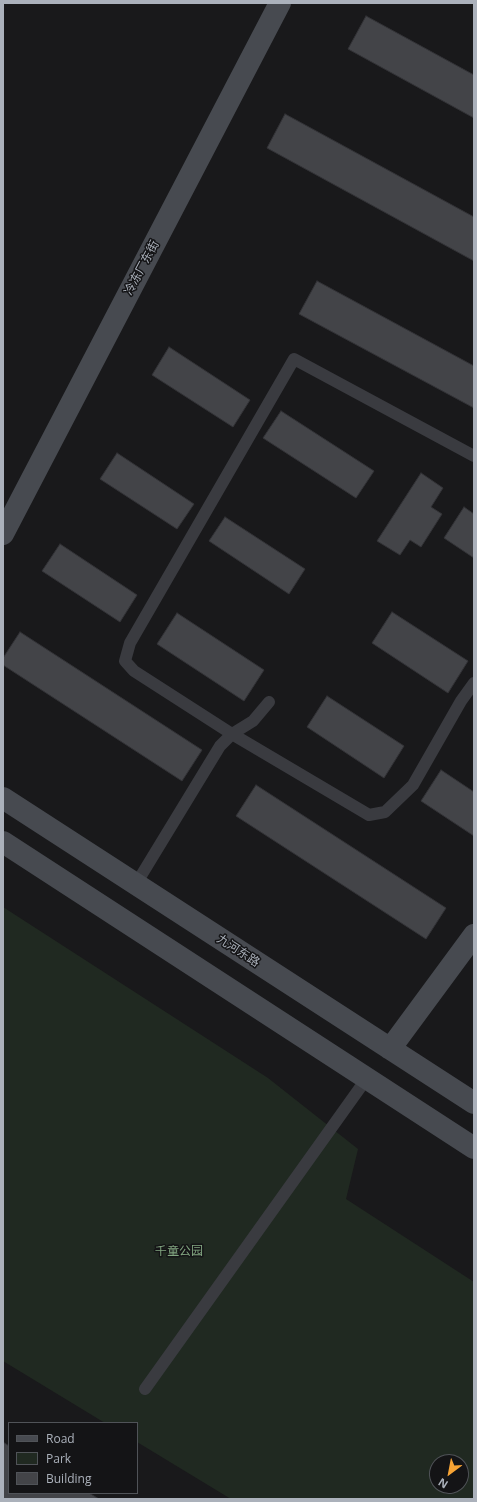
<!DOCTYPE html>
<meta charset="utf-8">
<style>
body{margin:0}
#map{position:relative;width:477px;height:1502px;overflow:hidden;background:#19191b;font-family:"Open Sans",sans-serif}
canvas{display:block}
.frame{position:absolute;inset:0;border:4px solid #abb1bb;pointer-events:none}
.legend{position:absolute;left:8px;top:1422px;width:130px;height:72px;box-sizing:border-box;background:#141416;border:1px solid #505358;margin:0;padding:5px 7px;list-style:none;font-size:12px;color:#abb1bb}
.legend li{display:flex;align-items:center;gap:8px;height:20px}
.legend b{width:20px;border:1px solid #505358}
.north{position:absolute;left:429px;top:1454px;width:40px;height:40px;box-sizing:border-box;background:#141416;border:1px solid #505358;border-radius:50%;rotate:212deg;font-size:11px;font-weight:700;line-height:16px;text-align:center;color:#abb1bb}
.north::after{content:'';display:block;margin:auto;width:14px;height:18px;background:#f8a434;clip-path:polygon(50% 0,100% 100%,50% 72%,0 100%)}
</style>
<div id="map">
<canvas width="477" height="1502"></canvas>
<div class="frame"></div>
<ul class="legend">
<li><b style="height:5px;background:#474a50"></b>Road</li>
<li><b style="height:11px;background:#202921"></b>Park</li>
<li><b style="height:11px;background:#434448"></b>Building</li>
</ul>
<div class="north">N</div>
</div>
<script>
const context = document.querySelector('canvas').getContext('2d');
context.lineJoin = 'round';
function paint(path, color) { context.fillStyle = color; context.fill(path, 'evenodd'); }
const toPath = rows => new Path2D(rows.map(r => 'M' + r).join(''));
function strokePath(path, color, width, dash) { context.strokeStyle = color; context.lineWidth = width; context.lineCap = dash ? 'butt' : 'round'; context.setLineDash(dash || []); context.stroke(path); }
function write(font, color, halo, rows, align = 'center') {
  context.font = font + ' "Open Sans","Noto Sans SC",sans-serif'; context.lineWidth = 3; context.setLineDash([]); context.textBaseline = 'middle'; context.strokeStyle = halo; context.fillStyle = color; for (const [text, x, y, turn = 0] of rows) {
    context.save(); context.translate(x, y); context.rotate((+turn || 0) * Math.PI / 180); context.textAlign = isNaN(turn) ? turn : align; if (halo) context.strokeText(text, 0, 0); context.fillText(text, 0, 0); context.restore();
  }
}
paint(toPath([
 [3,907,268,1078,358,1149,346,1199,474,1282,474,1499,231,1499,137,1442,137,1423,105,1423,3,1361],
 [437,1462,461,1462,461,1486,437,1486]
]), '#202921');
const building = toPath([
 [366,16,474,75,474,118,348,49,366,16],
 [285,114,474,217,474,261,267,148,285,114],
 [317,281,474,366,474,408,299,314,317,281],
 [169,347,250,400,233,427,152,375,169,347],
 [281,411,374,471,356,498,263,438,281,411],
 [117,453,194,504,177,529,100,479,117,453],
 [421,473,443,488,431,507,442,514,421,547,410,540,400,555,377,541,421,473],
 [464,507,474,514,474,558,444,538,464,507],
 [225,517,305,569,289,594,209,541,225,517],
 [60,544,137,595,120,622,42,571,60,544],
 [392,612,468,661,448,693,372,643,392,612],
 [177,613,264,670,244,701,157,644,177,613],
 [20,632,202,750,182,781,3,665,3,658,20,632],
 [327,696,404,746,384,778,307,727,327,696],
 [441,770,474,792,474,836,421,801,441,770],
 [256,785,446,908,426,939,236,816,256,785],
 [3,1442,9,1446,9,1493,89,1493,99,1499,3,1499,3,1442]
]);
paint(building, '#434448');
strokePath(building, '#333337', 1);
strokePath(toPath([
 [474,456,294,359,130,643,125,661,134,671,232,734,369,815,385,812,413,785,461,701,474,683],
 [136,884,220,746,232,734,253,721,269,702],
 [145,1389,367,1078]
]), '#3a3b40', 12);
strokePath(toPath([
 [3,534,280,3],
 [3,798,474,1103],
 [3,842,474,1148],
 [390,1049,474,935]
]), '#474a50', 22);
write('12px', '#abb1bb', '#141416', [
 ["冷冻厂东街",142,268,-62],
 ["九河东路",238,951,33]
]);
write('12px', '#82a681', '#141416', [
 ["千童公园",179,1252]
]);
</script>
